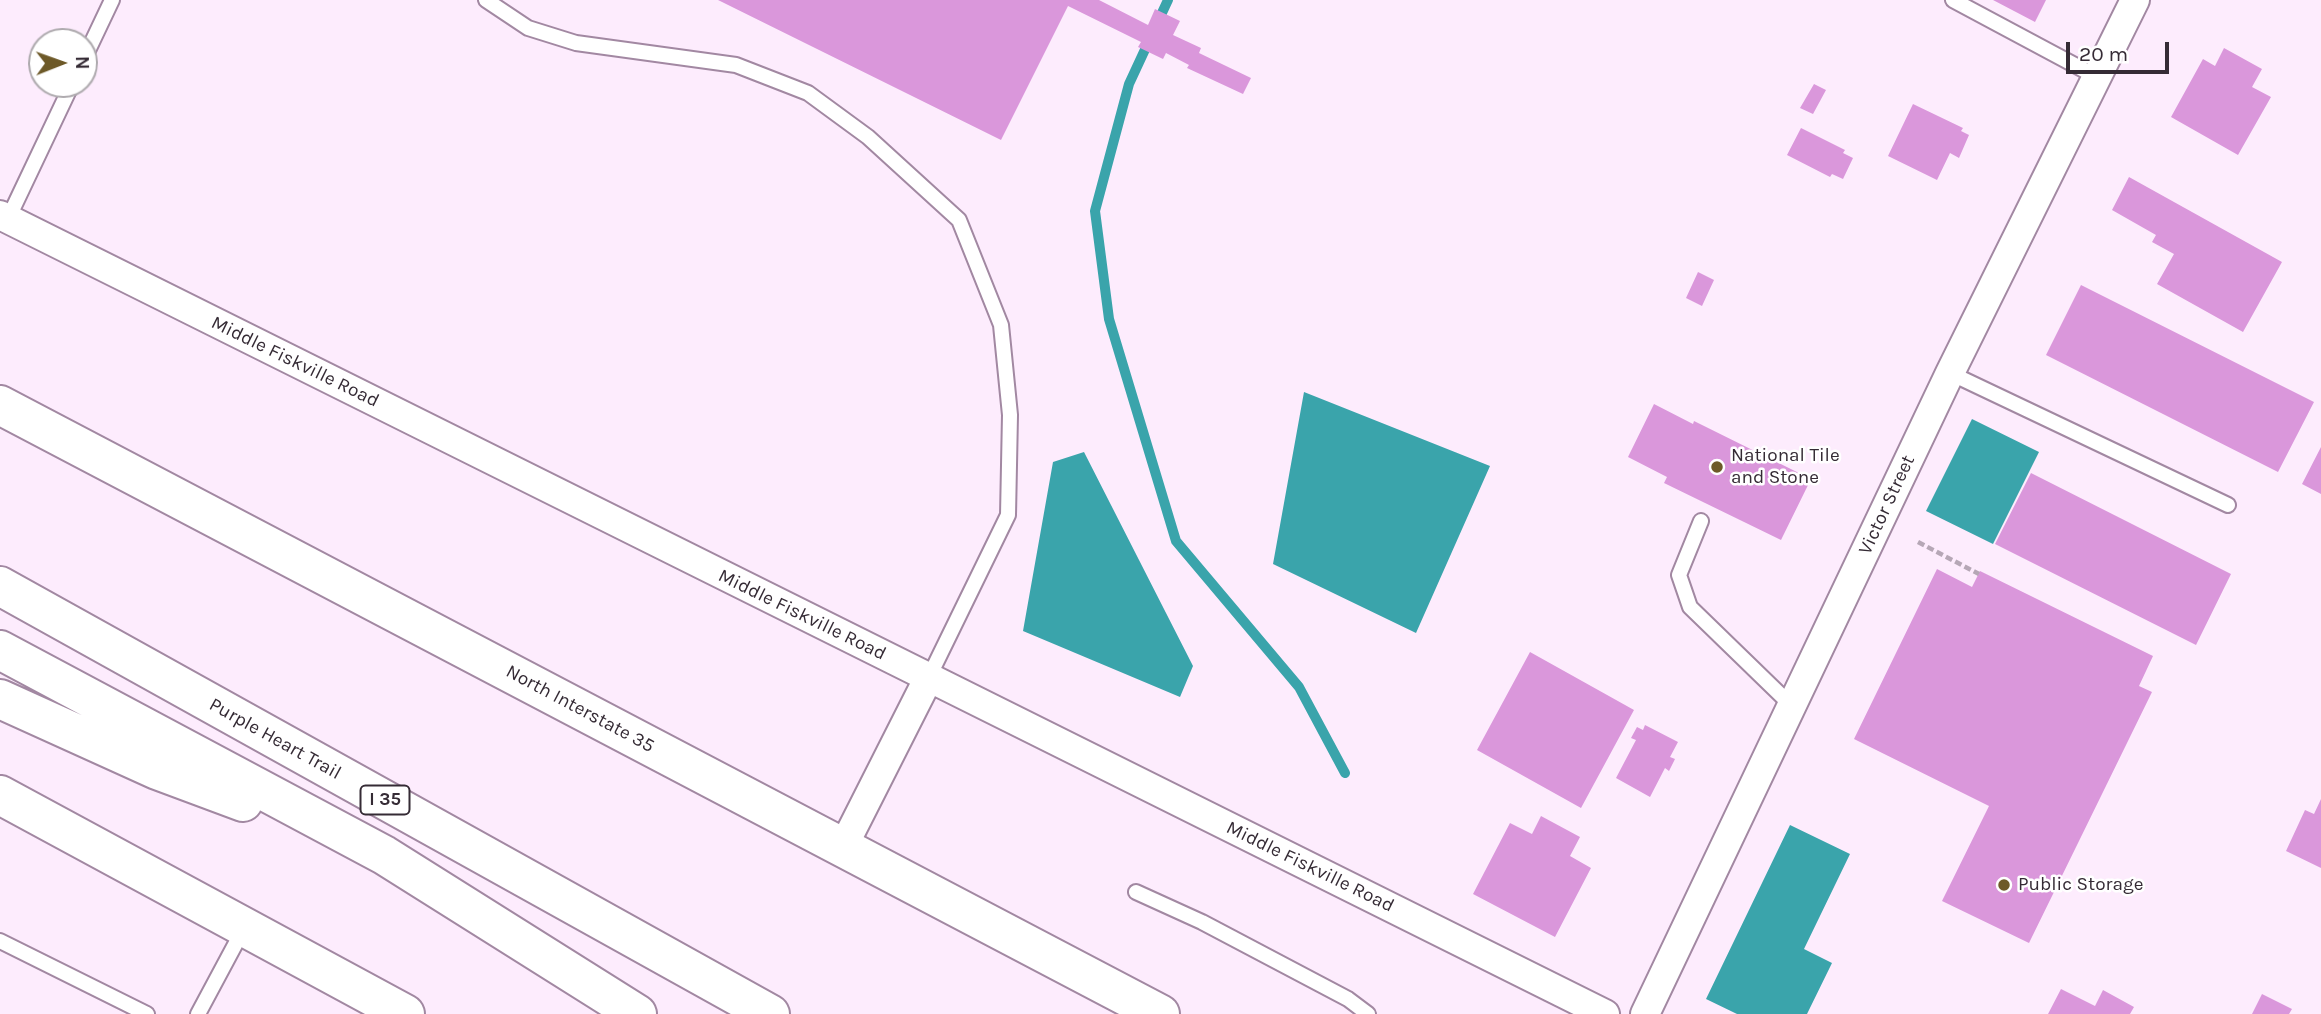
<!DOCTYPE html>
<style>
body{margin:0}
#map{position:relative;width:2321px;height:1014px;overflow:hidden;background:#fdecfd;font-family:Karla,sans-serif}
canvas{display:block}
.north{position:absolute;left:28px;top:28px;width:70px;height:70px;box-sizing:border-box;background:#fff;border:2px solid #aeaaae;border-radius:50%;rotate:89deg;font-size:19px;font-weight:700;line-height:28px;text-align:center;color:#352b35}
.north::after{content:'';display:block;margin:auto;width:24px;height:32px;background:#6d5928;clip-path:polygon(50% 0,100% 100%,50% 72%,0 100%)}
.scale{position:absolute;left:2066px;top:42px;width:103px;height:32px;box-sizing:border-box;border:4px solid #352b35;border-top:0;padding-left:9px;font-size:21px;line-height:24px;white-space:nowrap;color:#352b35;-webkit-text-stroke:5px #fff;paint-order:stroke}
</style>
<div id="map">
<canvas width="2321" height="1014"></canvas>
<div class="north">N</div>
<div class="scale">20 m</div>
</div>
<script>
const context = document.querySelector('canvas').getContext('2d');
context.lineJoin = 'round';
function paint(path, color) { context.fillStyle = color; context.fill(path, 'evenodd'); }
const toPath = rows => new Path2D(rows.map(r => 'M' + r).join(''));
function strokePath(path, color, width, dash) { context.strokeStyle = color; context.lineWidth = width; context.lineCap = dash ? 'butt' : 'round'; context.setLineDash(dash || []); context.stroke(path); }
function write(font, color, halo, rows, align = 'center') {
  context.font = font + ' Karla,sans-serif'; context.lineWidth = 5; context.setLineDash([]); context.textBaseline = 'middle'; context.strokeStyle = halo; context.fillStyle = color; for (const [text, x, y, turn = 0] of rows) {
    context.save(); context.translate(x, y); context.rotate((+turn || 0) * Math.PI / 180); context.textAlign = isNaN(turn) ? turn : align; if (halo) context.strokeText(text, 0, 0); context.fillText(text, 0, 0); context.restore();
  }
}
paint(toPath([
 [1304,392,1490,466,1416,633,1273,564],
 [1972,419,2039,452,1993,544,1926,511],
 [1084,452,1193,666,1180,697,1023,631,1053,462],
 [1790,825,1850,854,1804,949,1832,963,1807,1014,1737,1014,1706,999]
]), '#3aa4ab');
strokePath(toPath([
 [1168,0,1129,84,1095,211,1109,319,1176,541,1299,687,1345,773]
]), '#3aa4ab', 10);
paint(toPath([
 [718,0,1099,0,1148,25,1155,9,1180,21,1173,35,1201,48,1199,53,1251,78,1243,94,1187,68,1189,65,1166,53,1163,59,1138,47,1141,42,1068,6,1001,140],
 [1993,0,2046,0,2035,22],
 [2224,48,2262,69,2252,87,2271,97,2238,155,2171,117,2203,59,2215,66],
 [1814,84,1826,90,1813,114,1800,108],
 [1913,104,1963,128,1961,131,1969,135,1959,158,1950,153,1937,180,1888,156],
 [1801,128,1845,150,1843,153,1853,158,1843,179,1832,174,1830,177,1787,155],
 [2129,177,2282,262,2243,332,2157,284,2174,254,2152,242,2156,235,2112,210],
 [1698,272,1714,280,1702,306,1686,298],
 [2081,285,2314,402,2278,472,2046,355],
 [1654,404,1693,424,1694,421,1811,479,1781,540,1664,483,1667,477,1628,457],
 [2321,447,2321,494,2302,484],
 [2031,473,2231,574,2196,645,1995,544],
 [1937,569,1972,587,1980,571,2153,656,2139,686,2152,692,2029,943,1942,901,1989,806,1854,739],
 [1530,652,1634,710,1581,808,1477,750],
 [1645,725,1678,742,1670,757,1675,759,1669,771,1665,768,1650,797,1616,778,1636,740,1631,738,1637,727,1643,730],
 [2321,799,2321,868,2286,851,2305,810,2314,814],
 [1541,816,1580,837,1570,856,1591,868,1555,937,1473,894,1510,823,1532,834],
 [2061,989,2095,1006,2103,990,2134,1007,2130,1014,2048,1014],
 [2262,994,2292,1009,2289,1014,2252,1014]
]), '#da97db');
const lane = toPath([
 [486,0,528,28,576,43,736,65,808,93,868,137,959,220,1001,325,1010,415,1008,515,929,677],
 [1953,0,2097,77],
 [84,59,112,0],
 [8,219,72,84],
 [1950,373,2228,505],
 [1701,521,1679,575,1690,607,1792,706],
 [1136,892,1202,922,1348,999,1368,1014],
 [0,941,147,1014],
 [198,1014,244,928]
]);
const street = toPath([
 [0,215,1605,1014],
 [843,847,929,677],
 [1645,1014,1950,373,2135,0]
]);
const secondary = toPath([
 [0,405,1160,1014],
 [0,795,405,1014]
]);
const highway = toPath([
 [0,586,770,1014],
 [0,650,384,855,637,1014],
 [0,699,157,770,243,802]
]);
strokePath(lane, '#a288a2', 18);
strokePath(street, '#a288a2', 32);
strokePath(secondary, '#a288a2', 42);
strokePath(highway, '#a288a2', 42);
strokePath(toPath([
 [1918,542,1979,574]
]), '#b6a7b6', 4.5, [7, 3.5]);
strokePath(lane, '#fff', 14);
strokePath(street, '#fff', 28);
strokePath(secondary, '#fff', 38);
strokePath(highway, '#fff', 38);
for (const [x, y, r, color] of [
 [1717,467,7,"#6d5928"],
 [2004,885,7,"#6d5928"]
]) { const dot = new Path2D(); dot.arc(x, y, r, 0, 2 * Math.PI); context.fillStyle = color; context.fill(dot); strokePath(dot, '#fff', 2.5); }
for (const [x, y, w] of [
 [385,800,49]
]) { const box = new Path2D(); box.roundRect(x - w / 2, y - 14.5, w, 29, 5); context.fillStyle = '#fff'; context.fill(box); strokePath(box, '#352b35', 2); }
write('bold 18px', '#352b35', null, [
 ["I 35",385,800]
]);
write('19px', '#352b35', '#fff', [
 ["Middle Fiskville Road",295,362,26],
 ["Victor Street",1887,505,-65],
 ["Middle Fiskville Road",802,615,26],
 ["North Interstate 35",580,709,28],
 ["Purple Heart Trail",275,739,29],
 ["Middle Fiskville Road",1310,867,26]
]);
write('19px', '#352b35', '#fff', [
 ["National Tile",1731,456],
 ["and Stone",1731,478],
 ["Public Storage",2018,885]
], 'left');
</script>
